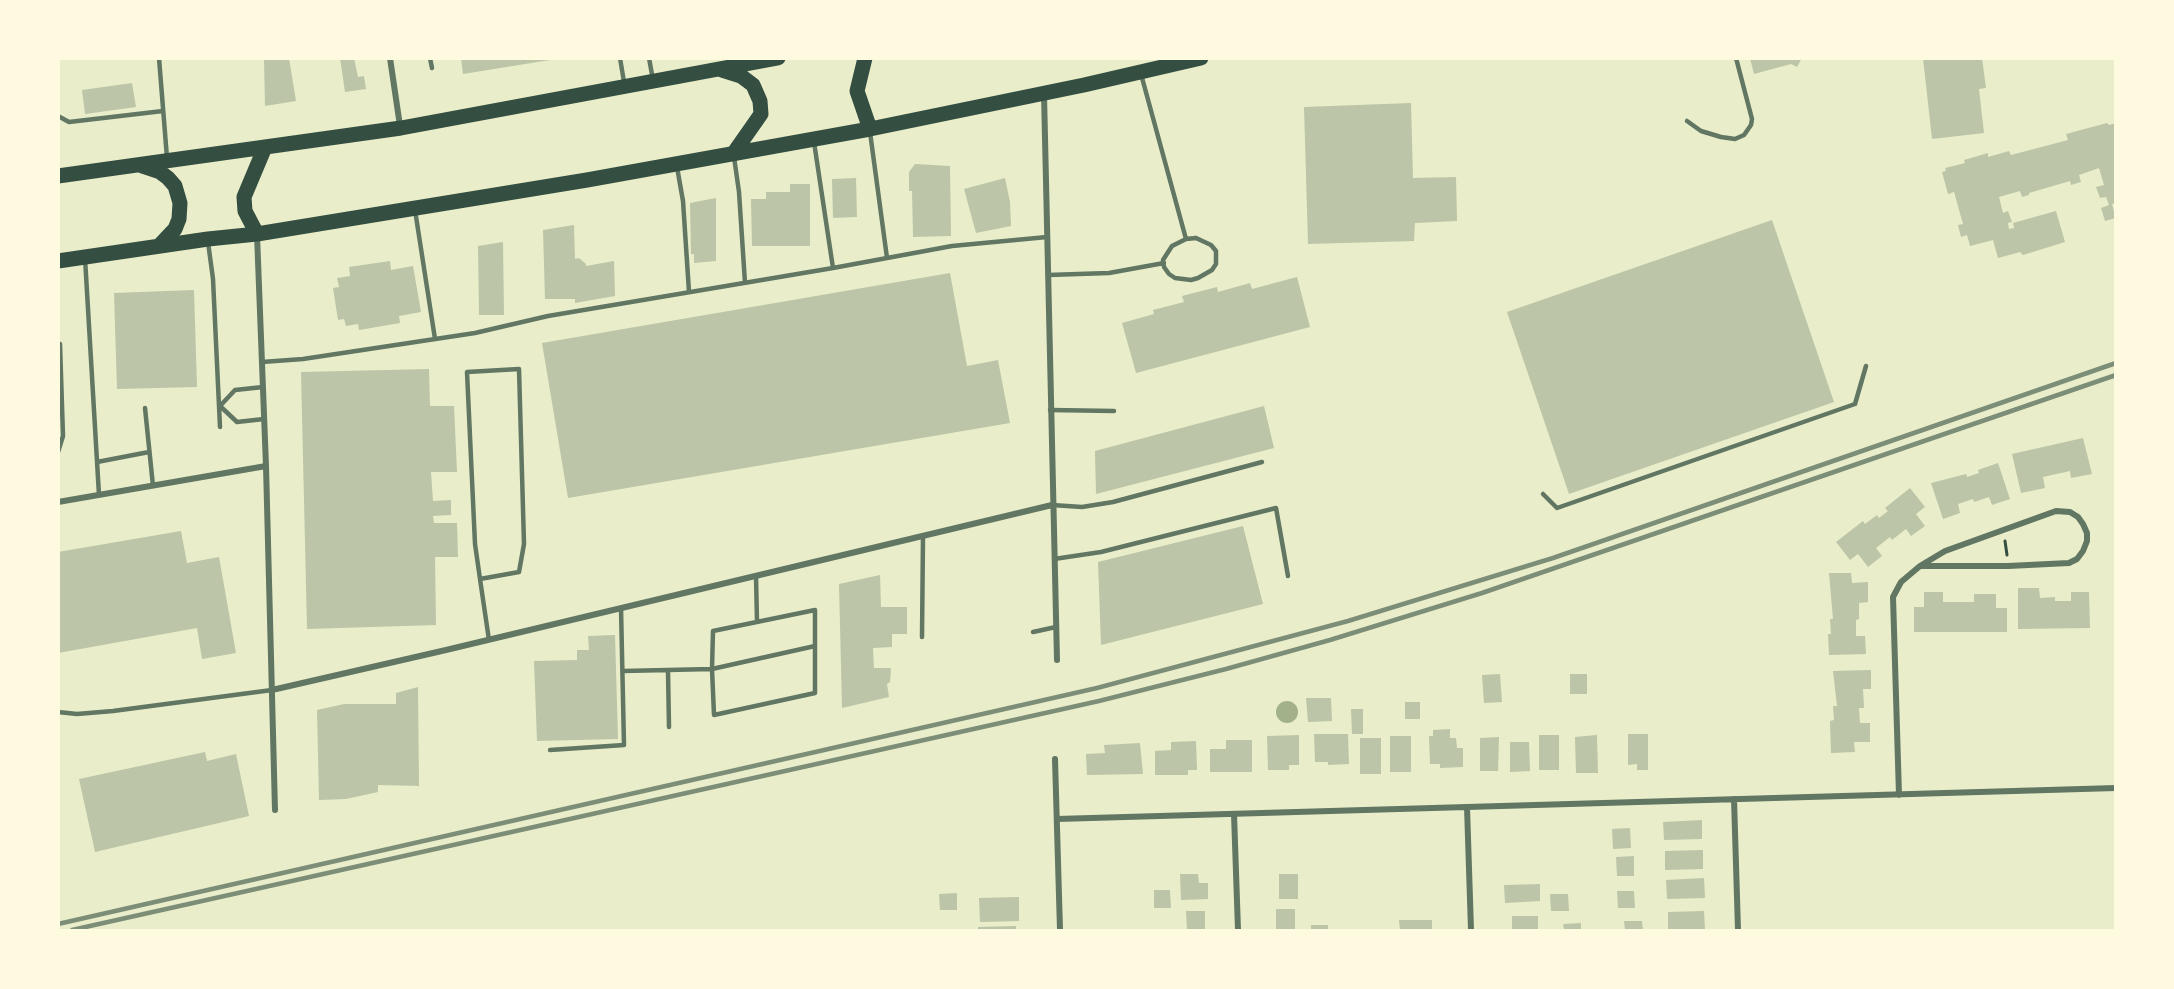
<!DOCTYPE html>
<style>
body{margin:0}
#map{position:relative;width:2174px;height:989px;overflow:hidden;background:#e9edc9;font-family:"Nunito Sans",sans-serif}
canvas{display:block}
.frame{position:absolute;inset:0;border:60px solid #fefae0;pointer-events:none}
</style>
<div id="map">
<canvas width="2174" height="989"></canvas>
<div class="frame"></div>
</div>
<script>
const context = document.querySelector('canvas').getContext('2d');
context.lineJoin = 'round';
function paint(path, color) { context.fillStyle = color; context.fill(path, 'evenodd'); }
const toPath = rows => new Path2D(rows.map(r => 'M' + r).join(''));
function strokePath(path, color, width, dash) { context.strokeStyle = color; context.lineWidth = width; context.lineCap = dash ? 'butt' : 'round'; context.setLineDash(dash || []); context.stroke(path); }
paint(toPath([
 '1276 712a11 11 0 1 1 22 0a11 11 0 1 1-22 0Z'
]), '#a3b18a');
paint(toPath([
 [264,58,289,58,296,101,265,106],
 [340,58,354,58,358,77,364,76,366,89,345,92],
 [461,58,550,58,550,60,463,74],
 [1750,58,1802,58,1797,67,1791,64,1754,74],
 [1923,58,1982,58,1986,88,1979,89,1984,133,1932,139],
 [132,83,136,107,85,114,82,90],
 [1411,103,1413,178,1456,177,1457,221,1415,223,1414,241,1308,244,1304,107],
 [2107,123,2109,125,2116,123,2116,203,2112,204,2116,218,2105,221,2101,208,2109,205,2106,197,2100,198,2096,187,2104,185,2099,168,2079,175,2081,182,2071,185,2070,181,2029,193,2029,195,2022,197,2020,191,1999,197,2003,213,2008,211,2012,222,2008,223,2009,229,2014,228,2013,223,2056,211,2065,242,2023,255,2020,252,1998,258,1993,240,1970,246,1967,235,1961,237,1958,225,1963,224,1954,192,1948,194,1942,172,1946,171,1945,168,1965,163,1964,160,1988,153,1988,157,2009,151,2011,155,2068,140,2066,134],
 [915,164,950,166,951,236,913,237,912,191,909,191,909,172],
 [856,178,857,217,833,218,832,179],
 [1005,178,1010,202,1011,226,976,233,964,189],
 [790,184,810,184,810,246,752,246,751,199,766,199,766,192,790,192],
 [716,198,716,261,694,263,694,254,691,254,690,203],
 [1772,220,1834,402,1569,494,1507,312],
 [574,225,575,259,579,258,586,264,586,266,614,261,615,296,575,303,575,299,545,299,543,230],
 [503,242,504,315,479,315,478,246],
 [390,261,391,270,413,266,421,312,399,316,400,323,359,330,358,324,346,326,344,319,338,320,333,288,339,287,337,278,350,276,349,267],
 [950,273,967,366,998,360,1010,423,568,498,542,343],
 [1297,277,1310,327,1136,373,1122,323,1154,314,1153,310,1184,302,1182,296,1217,287,1218,292,1250,283,1252,289],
 [194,290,197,387,117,389,114,293],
 [429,369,430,406,454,406,457,472,431,472,433,501,451,500,451,515,433,516,434,523,457,523,458,557,435,557,436,625,307,629,301,372],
 [1264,406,1274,448,1096,494,1095,451],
 [2083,438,2092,474,2071,478,2070,471,2043,477,2045,488,2021,493,2012,454],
 [1998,463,2010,499,1992,505,1989,497,1974,502,1973,499,1958,504,1960,513,1943,519,1931,483,1966,474,1967,477,1979,473,1978,470],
 [1910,488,1925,507,1916,514,1925,526,1911,536,1906,529,1892,540,1890,537,1876,548,1882,556,1868,567,1858,554,1850,560,1836,542,1863,521,1865,524,1877,515,1879,518,1888,511,1885,508],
 [1243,526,1263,604,1101,645,1098,562],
 [181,531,187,563,219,557,236,653,202,659,197,628,58,653,58,552],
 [1829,573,1851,573,1852,583,1868,582,1868,602,1859,603,1859,619,1856,620,1856,636,1865,636,1866,654,1829,655,1828,634,1831,634,1830,619,1833,619],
 [880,575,881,607,907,607,907,634,892,634,892,647,873,648,874,668,891,668,890,682,887,684,889,697,842,708,839,584],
 [2018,588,2039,588,2040,598,2055,597,2055,601,2071,601,2071,592,2089,592,2090,628,2018,629],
 [1924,592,1943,592,1943,602,1974,602,1974,594,1996,594,1996,608,2007,608,2007,632,1914,632,1914,607,1924,607],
 [615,635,618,739,537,741,534,661,577,660,577,650,589,650,588,636],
 [1871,670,1871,689,1863,689,1864,708,1859,708,1860,723,1870,723,1870,742,1854,742,1855,752,1831,753,1830,721,1834,720,1833,706,1837,706,1833,671],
 [1500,674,1502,702,1484,703,1482,675],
 [1570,674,1587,674,1587,694,1570,694],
 [418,687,419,786,378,785,378,792,346,799,319,800,317,710,344,704,396,704,396,693],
 [1306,698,1331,698,1332,721,1308,722],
 [1405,702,1420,702,1420,719,1405,719],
 [1351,709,1363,709,1363,734,1352,734],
 [1450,729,1450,738,1456,738,1457,748,1463,748,1463,767,1440,768,1440,764,1430,764,1429,736,1433,736,1433,730],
 [1314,734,1348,734,1349,764,1328,765,1328,762,1315,762],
 [1628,734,1648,734,1648,770,1637,770,1637,764,1628,765],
 [1299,735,1299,765,1289,765,1289,770,1268,770,1267,736],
 [1539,735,1559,735,1559,770,1539,770],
 [1597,735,1598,773,1576,773,1575,737],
 [1390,736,1411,736,1411,772,1390,772],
 [1499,737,1498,771,1480,771,1480,738],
 [1360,738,1381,738,1381,774,1360,774],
 [1226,740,1252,740,1252,772,1210,772,1210,749,1226,749],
 [1196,741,1197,770,1188,770,1188,775,1155,775,1155,751,1171,750,1171,742],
 [1510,742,1529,742,1530,771,1510,772],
 [1140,743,1143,774,1087,775,1086,754,1105,753,1104,745],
 [205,752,207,761,236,754,249,816,95,852,79,779],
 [1702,820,1702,839,1664,840,1663,822],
 [1630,828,1631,848,1613,849,1612,829],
 [1703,850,1703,869,1665,870,1665,851],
 [1634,856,1634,876,1617,876,1616,857],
 [1180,874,1198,874,1199,883,1208,883,1208,899,1181,900],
 [1279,874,1298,874,1298,899,1279,899],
 [1704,878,1705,898,1667,899,1666,880],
 [1540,884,1540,901,1505,903,1504,885],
 [1154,890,1170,890,1171,908,1154,908],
 [1617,891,1634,891,1635,908,1618,908],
 [957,893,957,910,940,910,939,894],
 [1550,894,1568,894,1569,911,1551,911],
 [1019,897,1019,921,980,922,979,898],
 [1276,909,1295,909,1295,930,1276,930],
 [1186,911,1205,911,1205,930,1187,930],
 [1704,911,1705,930,1668,930,1668,912],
 [1512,916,1538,916,1538,930,1512,930],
 [1399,920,1432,920,1432,930,1400,930],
 [1624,921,1642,921,1643,930,1625,930],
 [1581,923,1581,930,1564,930,1563,924],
 [1311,925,1328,925,1328,930,1311,930],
 [1016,926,1016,930,978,930,978,927]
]), '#bcc5a7');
strokePath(toPath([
 [2005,541,2007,555]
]), '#344e41', 3);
strokePath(toPath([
 [159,58,167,158],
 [430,58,432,68],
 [620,58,624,82],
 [649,58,653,80],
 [1141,74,1186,239],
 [58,116,69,122,163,111],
 [1687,121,1701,131,1721,137,1735,139,1744,135,1751,125,1752,119,1736,58],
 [870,132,887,258],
 [814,142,833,268],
 [734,157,739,192,745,283],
 [677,167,683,201,689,292],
 [415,210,435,339],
 [1196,238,1211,245,1216,251,1216,264,1212,270,1198,278,1191,280,1175,278,1169,274,1164,267,1163,260,1172,246,1186,239,1196,238],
 [208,242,213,279,220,427],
 [85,258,99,495],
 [1048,275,1109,273,1164,263],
 [58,343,60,344,63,436,58,452],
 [262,362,303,359,475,333,548,316,833,268,952,246,1047,237],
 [220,406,235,390,263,387],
 [220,406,237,422,264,419],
 [145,408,153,486],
 [1050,410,1114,411],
 [97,462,149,452],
 [1543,494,1557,508,1855,404,1866,366],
 [1052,505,1082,507,1113,502,1262,462],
 [1054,559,1101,552,1276,508,1288,576],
 [756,576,757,622],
 [480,579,519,572,524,544,519,369,467,372,475,544,480,579,489,640],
 [1033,632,1056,627],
 [922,637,923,536],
 [623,671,712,669,815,646,815,610,713,631,712,669,714,715,815,693,815,646],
 [668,671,669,727],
 [58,712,77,714,113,711,272,690],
 [550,750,624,745,621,608]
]), '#617663', 4.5);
strokePath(toPath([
 [390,58,400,126],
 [1044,94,1057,660],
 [257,235,266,466,275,810],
 [58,502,266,466],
 [272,690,446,650,1052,505],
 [1055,759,1060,930],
 [1899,795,1893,597,1901,582,1920,566,2008,566,2069,563,2077,559,2083,551,2087,541,2087,533,2083,524,2078,517,2070,512,2056,511,1945,551,1920,566],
 [1734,799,1738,930],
 [1467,807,1471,930],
 [1234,814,1238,930],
 [1057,819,2116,788]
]), '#617663', 6);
strokePath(toPath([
 [865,58,857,91,870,129],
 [722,70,741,76,753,85,760,101,761,114,733,154],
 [142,166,160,172,168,178,175,186,180,203,179,219,175,229,159,246],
 [58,176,401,128,778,58],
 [257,234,245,211,244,197,265,147],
 [58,261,208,239,257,234,587,180,870,129,1084,85,1201,58]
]), '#344e41', 15);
strokePath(toPath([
 [58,924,1097,688,1348,621,1553,558,2116,363],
 [72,930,1099,701,1226,669,1330,640,1482,593,2116,375]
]), '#7c8e77', 4.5);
</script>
